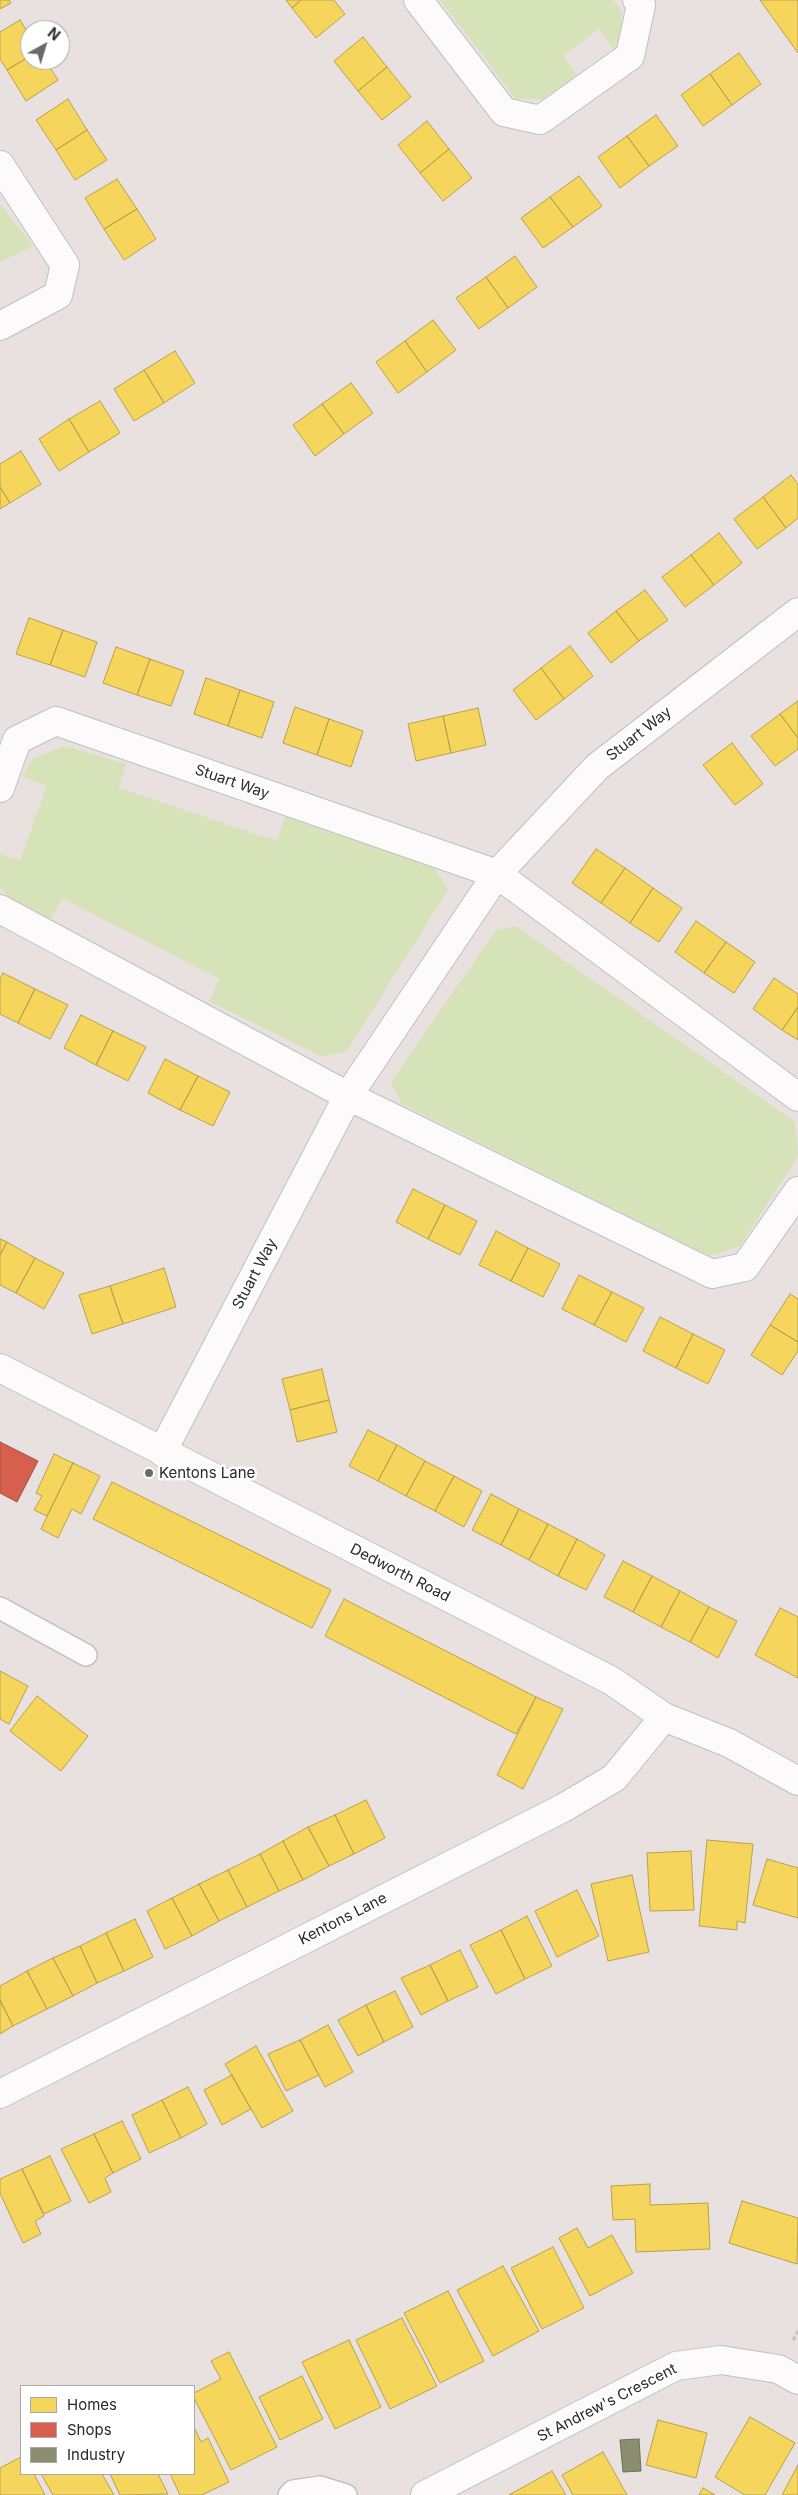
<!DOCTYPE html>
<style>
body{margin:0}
#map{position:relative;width:798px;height:2495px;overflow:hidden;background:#e8e1df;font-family:Inter,sans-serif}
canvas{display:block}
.legend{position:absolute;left:20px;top:2385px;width:175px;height:90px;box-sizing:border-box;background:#fff;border:1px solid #a9a9a9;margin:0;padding:6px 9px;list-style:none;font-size:15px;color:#292929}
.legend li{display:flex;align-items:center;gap:10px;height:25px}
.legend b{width:25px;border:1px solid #a9a9a9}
.north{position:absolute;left:20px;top:20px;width:50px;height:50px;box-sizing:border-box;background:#fff;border:1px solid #a9a9a9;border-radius:50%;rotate:39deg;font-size:14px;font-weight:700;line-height:20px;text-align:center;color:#292929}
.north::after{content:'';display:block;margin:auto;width:18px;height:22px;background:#6c6969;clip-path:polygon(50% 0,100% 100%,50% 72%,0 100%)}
</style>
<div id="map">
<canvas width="798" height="2495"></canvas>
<ul class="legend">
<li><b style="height:14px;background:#f6d55c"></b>Homes</li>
<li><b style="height:14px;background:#d6604d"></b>Shops</li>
<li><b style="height:14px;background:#8c8c6e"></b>Industry</li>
</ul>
<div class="north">N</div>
</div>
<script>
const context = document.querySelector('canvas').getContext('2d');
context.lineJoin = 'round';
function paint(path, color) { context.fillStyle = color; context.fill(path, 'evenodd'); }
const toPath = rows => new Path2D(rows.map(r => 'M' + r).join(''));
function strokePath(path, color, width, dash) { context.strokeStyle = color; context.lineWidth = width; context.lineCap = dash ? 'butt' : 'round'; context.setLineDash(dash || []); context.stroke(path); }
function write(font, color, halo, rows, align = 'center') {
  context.font = font + ' Inter,sans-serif'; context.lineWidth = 5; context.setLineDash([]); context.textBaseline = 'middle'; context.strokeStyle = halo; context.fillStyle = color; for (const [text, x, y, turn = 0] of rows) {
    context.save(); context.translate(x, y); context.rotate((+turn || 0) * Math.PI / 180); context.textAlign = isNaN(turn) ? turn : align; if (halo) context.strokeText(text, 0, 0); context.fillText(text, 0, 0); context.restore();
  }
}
paint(toPath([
 [440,0,613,0,621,10,622,32,614,49,599,29,563,56,577,76,542,99,516,99],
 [0,204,33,246,0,262],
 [64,746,126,764,119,788,277,841,285,817,434,867,448,890,346,1052,321,1056,209,1001,220,979,62,898,50,919,9,898,0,885,0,854,20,861,47,786,22,776,32,759],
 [515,926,795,1122,798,1156,740,1246,709,1256,402,1104,391,1082,496,930]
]), '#d6e2b7');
const homes = toPath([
 [0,0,9,0,11,3,0,9,0,0],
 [286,0,301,0,292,8,286,0],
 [301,0,334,0,345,14,316,38,292,8,301,0],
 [760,0,798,0,798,53,760,0],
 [20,20,30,36,30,56,7,70,0,59,0,32,20,20],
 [363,37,387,67,358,91,334,61,363,37],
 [739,53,761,84,732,105,710,74,739,53],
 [30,56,30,60,45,60,58,80,26,101,7,70,30,56],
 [387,67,411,97,382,120,358,91,387,67],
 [710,74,732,105,703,126,681,95,710,74],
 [68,99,87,130,56,150,36,120,68,99],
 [656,115,678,146,649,166,627,136,656,115],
 [427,121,449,149,420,173,398,145,427,121],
 [87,130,107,160,75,180,56,150,87,130],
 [627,136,649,166,620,188,598,157,627,136],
 [449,149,472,178,443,201,420,173,449,149],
 [579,176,602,206,573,227,550,197,579,176],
 [117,179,137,209,104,229,85,198,117,179],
 [550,197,573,227,543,248,521,218,550,197],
 [137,209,156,239,124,260,104,229,137,209],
 [515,256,537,287,508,308,486,277,515,256],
 [486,277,508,308,479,329,456,298,486,277],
 [433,320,456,350,427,372,405,341,433,320],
 [405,341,427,372,398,393,376,362,405,341],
 [175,351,195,383,164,403,144,370,175,351],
 [144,370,164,403,134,421,114,389,144,370],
 [351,383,373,413,344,434,322,404,351,383],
 [100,401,120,433,89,452,69,419,100,401],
 [322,404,344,434,315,456,293,425,322,404],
 [69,419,89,452,59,471,39,439,69,419],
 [21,451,41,484,10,503,0,487,0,464,21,451],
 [791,475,798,484,798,518,786,528,763,497,791,475],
 [0,487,10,503,0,509,0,487],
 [763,497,786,528,757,549,734,519,763,497],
 [719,533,742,563,714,585,691,555,719,533],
 [691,555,714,585,685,607,662,577,691,555],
 [645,590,668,620,639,641,616,611,645,590],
 [616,611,639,641,611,663,588,633,616,611],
 [29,618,63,630,50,665,16,654,29,618],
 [63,630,97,642,85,677,50,665,63,630],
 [570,646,593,676,564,699,541,668,570,646],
 [116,647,150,659,137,695,103,683,116,647],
 [150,659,184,671,171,706,137,695,150,659],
 [541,668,564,699,536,720,513,690,541,668],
 [206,678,240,690,228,726,194,714,206,678],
 [240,690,274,702,262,738,228,726,240,690],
 [798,701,798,738,780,714,798,701],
 [295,707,329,719,317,755,283,743,295,707],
 [478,708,486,745,451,753,443,716,478,708],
 [780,714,798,738,798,749,775,766,751,736,780,714],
 [443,716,451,753,416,761,408,724,443,716],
 [329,719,363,731,351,767,317,755,329,719],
 [732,743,763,784,735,805,703,765,732,743],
 [596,849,625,868,601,903,572,883,596,849],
 [625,868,653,888,630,923,601,903,625,868],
 [653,888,682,908,659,942,630,923,653,888],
 [696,921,726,942,704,973,675,952,696,921],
 [726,942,755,962,734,993,704,973,726,942],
 [3,973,35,989,18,1023,0,1014,0,979,3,973],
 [774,978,798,994,798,1007,782,1030,753,1009,774,978],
 [35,989,68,1005,50,1039,18,1023,35,989],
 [798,1007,798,1040,782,1030,798,1007],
 [81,1015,113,1031,96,1065,64,1048,81,1015],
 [113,1031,146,1047,128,1081,96,1065,113,1031],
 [165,1059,198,1076,180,1110,148,1093,165,1059],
 [198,1076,230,1092,213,1126,180,1110,198,1076],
 [413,1189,445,1205,428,1239,396,1222,413,1189],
 [445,1205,477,1221,460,1255,428,1239,445,1205],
 [496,1231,528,1248,511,1281,479,1265,496,1231],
 [0,1239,7,1242,0,1255,0,1239],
 [7,1242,35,1258,16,1293,0,1285,0,1255,7,1242],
 [528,1248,560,1264,543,1297,511,1281,528,1248],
 [35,1258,64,1273,44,1309,16,1293,35,1258],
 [164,1268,176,1307,123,1324,110,1286,164,1268],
 [579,1275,612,1292,594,1325,562,1309,579,1275],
 [110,1286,123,1324,92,1334,79,1295,110,1286],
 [612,1292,644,1308,626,1342,594,1325,612,1292],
 [790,1294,798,1299,798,1342,770,1325,790,1294],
 [660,1317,693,1334,676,1368,643,1351,660,1317],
 [770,1325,798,1342,798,1351,782,1375,751,1355,770,1325],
 [693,1334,725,1350,708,1384,676,1368,693,1334],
 [322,1369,329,1400,290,1410,282,1379,322,1369],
 [329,1400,337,1432,297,1442,290,1410,329,1400],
 [368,1430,397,1445,378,1481,349,1466,368,1430],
 [397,1445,425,1461,406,1496,378,1481,397,1445],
 [54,1454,73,1463,47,1516,34,1510,42,1496,36,1493,54,1454],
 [425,1461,454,1476,435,1511,406,1496,425,1461],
 [73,1463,100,1476,81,1514,72,1509,58,1538,41,1529,73,1463],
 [454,1476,482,1491,464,1527,435,1511,454,1476],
 [112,1482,331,1590,312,1628,93,1519,112,1482],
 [491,1494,519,1509,501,1545,472,1530,491,1494],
 [519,1509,548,1524,529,1560,501,1545,519,1509],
 [548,1524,577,1539,558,1576,529,1560,548,1524],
 [577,1539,605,1555,586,1590,558,1576,577,1539],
 [623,1561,652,1576,633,1612,604,1597,623,1561],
 [652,1576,680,1591,661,1627,633,1612,652,1576],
 [680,1591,709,1607,690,1642,661,1627,680,1591],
 [344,1599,536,1697,516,1734,325,1636,344,1599],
 [709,1607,737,1621,718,1658,690,1642,709,1607],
 [780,1608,798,1617,798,1678,755,1655,780,1608],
 [0,1671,28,1686,9,1724,0,1719,0,1671],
 [37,1696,88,1736,61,1771,10,1731,37,1696],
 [536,1697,563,1709,523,1789,497,1775,536,1697],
 [366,1800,385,1838,354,1854,335,1815,366,1800],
 [335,1815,354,1854,329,1866,308,1827,335,1815],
 [308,1827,329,1866,303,1880,283,1841,308,1827],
 [707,1840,753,1844,745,1923,737,1921,737,1930,699,1926,707,1840],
 [283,1841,303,1880,279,1891,260,1854,283,1841],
 [691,1851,694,1910,650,1911,647,1853,691,1851],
 [260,1854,279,1891,247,1907,228,1870,260,1854],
 [767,1859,798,1868,798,1918,753,1905,767,1859],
 [228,1870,247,1907,219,1921,199,1884,228,1870],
 [632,1875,649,1952,608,1961,591,1884,632,1875],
 [199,1884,219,1921,192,1936,172,1898,199,1884],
 [577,1890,599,1936,557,1957,535,1911,577,1890],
 [172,1898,192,1936,165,1949,147,1911,172,1898],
 [527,1916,552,1966,525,1979,501,1930,527,1916],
 [135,1919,153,1957,124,1971,106,1933,135,1919],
 [501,1930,525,1979,496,1994,470,1945,501,1930],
 [106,1933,124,1971,97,1983,80,1946,106,1933],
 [80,1946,97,1983,73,1996,53,1958,80,1946],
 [460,1950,478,1987,448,2001,430,1965,460,1950],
 [53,1958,73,1996,47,2009,27,1971,53,1958],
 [430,1965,448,2001,421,2015,401,1978,430,1965],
 [27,1971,47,2009,13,2026,0,2000,0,1986,27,1971],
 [395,1991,413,2027,384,2042,366,2005,395,1991],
 [0,2000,13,2026,0,2034,0,2000],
 [366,2005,384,2042,358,2056,338,2020,366,2005],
 [328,2025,353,2072,325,2087,300,2040,328,2025],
 [300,2040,319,2075,286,2091,268,2054,300,2040],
 [256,2046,293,2111,262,2128,225,2064,256,2046],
 [232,2075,251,2109,222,2125,204,2090,232,2075],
 [188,2087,207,2124,181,2138,162,2100,188,2087],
 [162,2100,181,2138,149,2153,132,2115,162,2100],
 [122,2121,141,2159,113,2173,94,2134,122,2121],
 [94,2134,113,2173,105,2178,111,2192,89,2203,61,2149,94,2134],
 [50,2156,71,2201,44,2214,22,2169,50,2156],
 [22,2169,44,2216,35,2221,41,2234,23,2243,0,2193,0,2179,22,2169],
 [650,2184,650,2205,708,2203,710,2249,636,2252,635,2219,613,2220,611,2186,650,2184],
 [742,2201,798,2218,797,2264,729,2243,742,2201],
 [577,2228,588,2248,612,2235,633,2273,590,2296,559,2238,577,2228],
 [553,2247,584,2308,542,2329,511,2268,553,2247],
 [503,2266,539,2331,493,2356,457,2290,503,2266],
 [448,2291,484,2361,440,2383,404,2313,448,2291],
 [402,2318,437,2386,390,2409,356,2340,402,2318],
 [349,2340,381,2407,335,2429,302,2362,349,2340],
 [229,2352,277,2447,231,2470,194,2398,194,2393,221,2379,211,2361,229,2352],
 [302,2376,323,2419,280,2440,259,2397,302,2376],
 [750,2417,795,2443,765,2495,745,2495,715,2477,750,2417],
 [658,2420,707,2433,696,2478,646,2465,658,2420],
 [194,2427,201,2442,208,2438,229,2482,202,2495,180,2495,170,2474,194,2474,194,2427],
 [603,2452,627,2495,573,2495,562,2475,603,2452],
 [21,2457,21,2474,34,2474,45,2495,0,2495,0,2468,21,2457],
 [798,2465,798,2495,782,2495,798,2465],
 [552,2471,566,2495,509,2495,552,2471],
 [41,2474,102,2474,114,2495,53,2495,41,2474],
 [110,2474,158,2474,168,2494,120,2495,110,2474],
 [703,2488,715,2495,699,2495,703,2488]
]);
paint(homes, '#f6d55c');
strokePath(homes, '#b8a14d', 1);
const shops = toPath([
 [0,1442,38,1461,17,1502,0,1493,0,1442]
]);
paint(shops, '#d6604d');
strokePath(shops, '#a25042', 1);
const industry = toPath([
 [639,2439,641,2471,623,2472,620,2440,639,2439]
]);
paint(industry, '#8c8c6e');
strokePath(industry, '#6e6e59', 1);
const service = toPath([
 [0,1608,86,1655],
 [289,2495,293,2491,320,2487,346,2495]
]);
const minor = toPath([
 [418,0,504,112,540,120,630,56,641,5,637,0],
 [0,165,65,265,58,295,0,326],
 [0,788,17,740,56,721,497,874,798,1097],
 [0,909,348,1096,712,1274,745,1267,798,1191],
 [162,1452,348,1096,497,874,597,767,798,612],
 [0,2094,563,1808,614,1778,664,1717],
 [425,2495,676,2366,721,2360,778,2369,798,2380]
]);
const secondary = toPath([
 [0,1368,612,1681,664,1717,729,1743,798,1781]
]);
strokePath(service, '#c1c0c0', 24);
strokePath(minor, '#c1c0c0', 30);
strokePath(secondary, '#c1c0c0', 30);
strokePath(toPath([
 [793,2340,798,2331]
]), '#c3c2c2', 3, [4, 2.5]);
strokePath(service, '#fcfafa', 21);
strokePath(minor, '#fcfafa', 28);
strokePath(secondary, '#fcfafa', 28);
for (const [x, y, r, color] of [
 [149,1473,5,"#6c6969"]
]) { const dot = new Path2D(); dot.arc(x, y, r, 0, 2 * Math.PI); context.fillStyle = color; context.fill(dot); strokePath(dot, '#fff', 2); }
write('15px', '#292929', '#fff', [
 ["Stuart Way",639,734,-38],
 ["Stuart Way",232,782,19],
 ["Stuart Way",255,1274,-62],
 ["Dedworth Road",400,1573,27],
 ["Kentons Lane",343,1919,-27],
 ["St Andrew's Crescent",607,2403,-27]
]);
write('15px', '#292929', '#fff', [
 ["Kentons Lane",159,1473]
], 'left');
</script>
